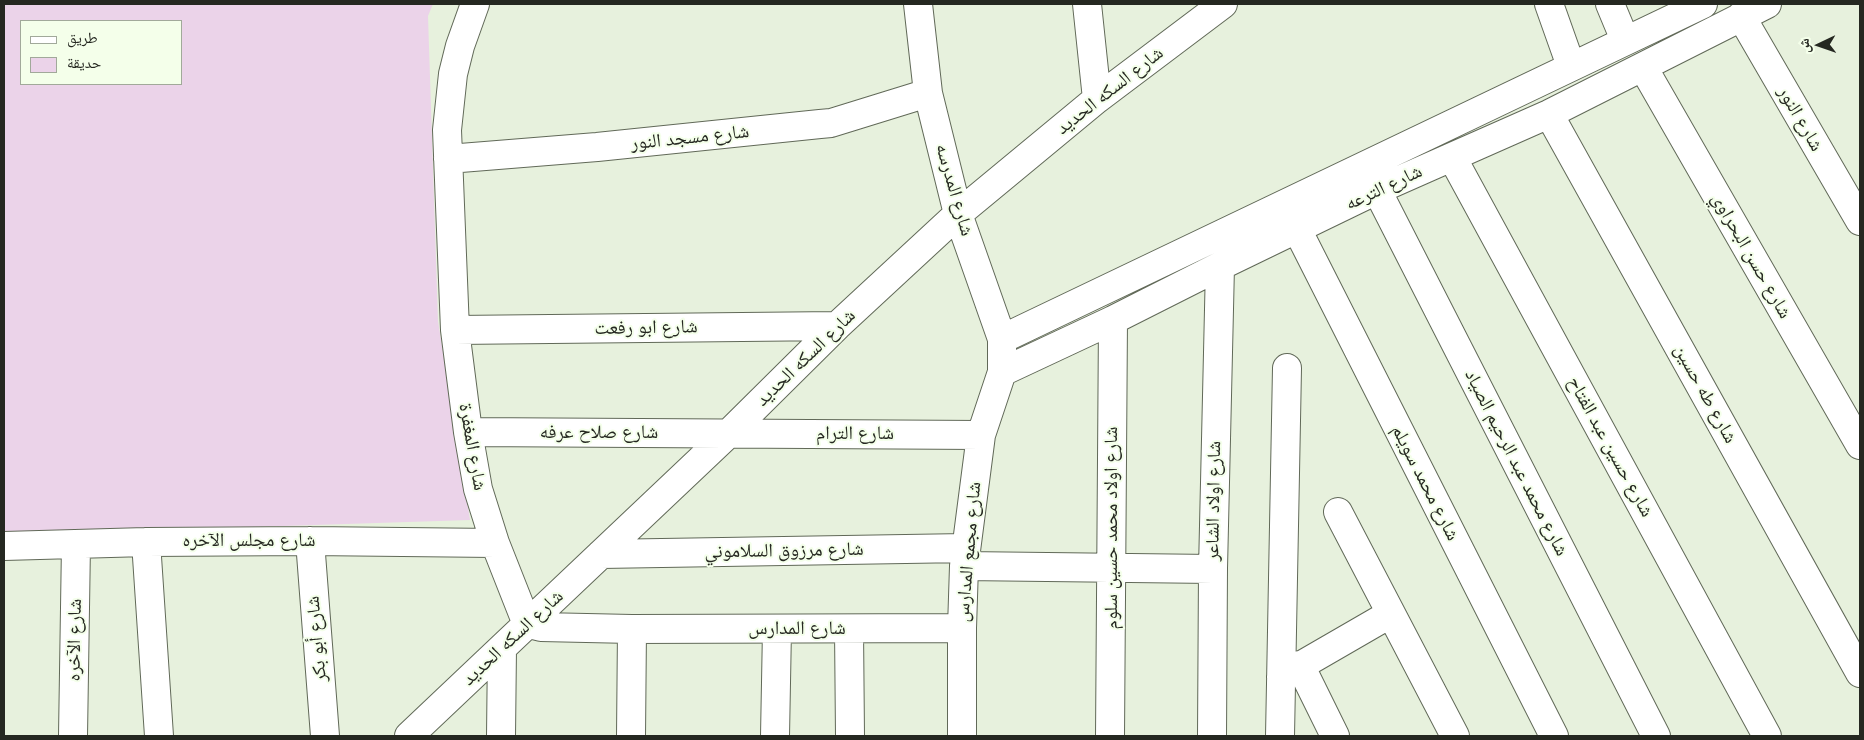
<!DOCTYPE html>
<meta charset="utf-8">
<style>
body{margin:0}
#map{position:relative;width:1864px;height:740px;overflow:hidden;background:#e7f1dd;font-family:"Space Grotesk","Noto Naskh Arabic",sans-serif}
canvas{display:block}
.frame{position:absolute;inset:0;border:5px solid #252821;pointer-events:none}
.legend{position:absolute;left:20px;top:20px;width:162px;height:65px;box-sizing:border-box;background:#f4ffea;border:1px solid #a1a99a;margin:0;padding:6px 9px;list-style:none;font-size:15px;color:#252821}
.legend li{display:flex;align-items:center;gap:10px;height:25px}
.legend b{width:25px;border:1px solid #a1a99a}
.north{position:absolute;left:1794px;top:20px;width:50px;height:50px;-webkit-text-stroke:4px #f4ffea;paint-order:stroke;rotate:267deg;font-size:14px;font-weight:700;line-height:20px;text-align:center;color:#252821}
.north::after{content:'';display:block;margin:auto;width:18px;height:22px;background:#252821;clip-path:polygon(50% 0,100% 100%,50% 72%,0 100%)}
</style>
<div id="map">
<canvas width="1864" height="740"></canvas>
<div class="frame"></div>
<ul class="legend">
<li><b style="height:6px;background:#fff"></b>طريق</li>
<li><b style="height:14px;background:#ebd3e9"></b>حديقة</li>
</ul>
<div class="north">ش</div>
</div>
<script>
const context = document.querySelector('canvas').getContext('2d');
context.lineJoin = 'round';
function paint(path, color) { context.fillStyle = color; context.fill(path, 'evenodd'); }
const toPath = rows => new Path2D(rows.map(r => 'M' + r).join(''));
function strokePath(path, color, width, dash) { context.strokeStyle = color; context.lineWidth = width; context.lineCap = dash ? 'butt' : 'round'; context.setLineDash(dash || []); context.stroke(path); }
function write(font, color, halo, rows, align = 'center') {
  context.font = font + ' "Space Grotesk","Noto Naskh Arabic",sans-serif'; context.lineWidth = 4; context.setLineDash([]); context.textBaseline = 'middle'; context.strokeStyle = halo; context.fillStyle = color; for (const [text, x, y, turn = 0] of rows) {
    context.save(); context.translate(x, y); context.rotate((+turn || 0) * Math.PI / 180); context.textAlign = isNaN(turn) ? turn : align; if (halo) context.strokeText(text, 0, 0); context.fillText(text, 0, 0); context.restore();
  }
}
paint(toPath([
 [4,4,433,4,428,16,438,321,470,520,4,535],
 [21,21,181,21,181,84,21,84]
]), '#ebd3e9');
const minor = toPath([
 [475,4,460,46,453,74,447,130,455,330,468,432,478,489,495,543,523,614,529,624,541,627,632,629,962,628],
 [918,4,928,93,958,214,1002,339,1002,372,981,435,964,566,962,628,962,736],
 [1087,4,1097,99],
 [1549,4,1571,66],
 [1610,4,1625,40],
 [1741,16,1860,221],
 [1643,67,1860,445],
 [1549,114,1860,673],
 [1452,157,1767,736],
 [448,159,597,147,820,124,831,123,928,93],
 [1377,190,1656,736],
 [1297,229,1554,736],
 [455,330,837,326],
 [1002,339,1703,4],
 [1002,372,1113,320,1220,266,1377,190,1549,114,1767,4],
 [468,432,981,435],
 [1338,512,1455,736],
 [310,541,325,736],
 [146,542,159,736],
 [4,546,146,542,310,541,495,543],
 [601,554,966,548],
 [964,566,1213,569],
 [849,629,850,736],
 [1300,665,1335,736],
 [1281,677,1390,614],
 [73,736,76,544],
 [409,736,729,433,837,326,958,214,1097,99,1223,4],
 [501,736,502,648],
 [631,736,632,629],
 [775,736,777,629],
 [1110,736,1113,320],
 [1212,736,1213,569,1220,266],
 [1280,736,1287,368]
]);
strokePath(minor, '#616958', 30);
strokePath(minor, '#fff', 28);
write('19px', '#252821', '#f4ffea', [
 ["شارع السكه الحديد",1110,91,-38],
 ["شارع النور",1800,119,60],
 ["شارع مسجد النور",690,138,-6],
 ["شارع الترعه",1384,188,-25],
 ["شارع المدرسه",954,190,74],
 ["شارع حسن البحراوي",1751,256,60],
 ["شارع ابو رفعت",646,328,-1],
 ["شارع السكه الحديد",806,358,-44],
 ["شارع طه حسين",1705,394,61],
 ["شارع صلاح عرفه",599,433],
 ["شارع الترام",855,434],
 ["شارع المغفرة",472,447,80],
 ["شارع حسين عبد الفتاح",1610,447,61],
 ["شارع محمد عبد الرحيم الصياد",1516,463,63],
 ["شارع محمد سويلم",1425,483,63],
 ["شارع اولاد الشاعر",1214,501,-89],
 ["شارع اولاد محمد حسين سلوم",1112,528,-90],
 ["شارع مجلس الآخره",249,541],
 ["شارع مرزوق السلاموني",784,551,-1],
 ["شارع مجمع المدارس",969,552,-85],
 ["شارع المدارس",797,629],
 ["شارع السكه الحديد",513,638,-43],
 ["شارع أبو بكر",317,639,-95],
 ["شارع الآخره",75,640,-89]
]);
</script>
